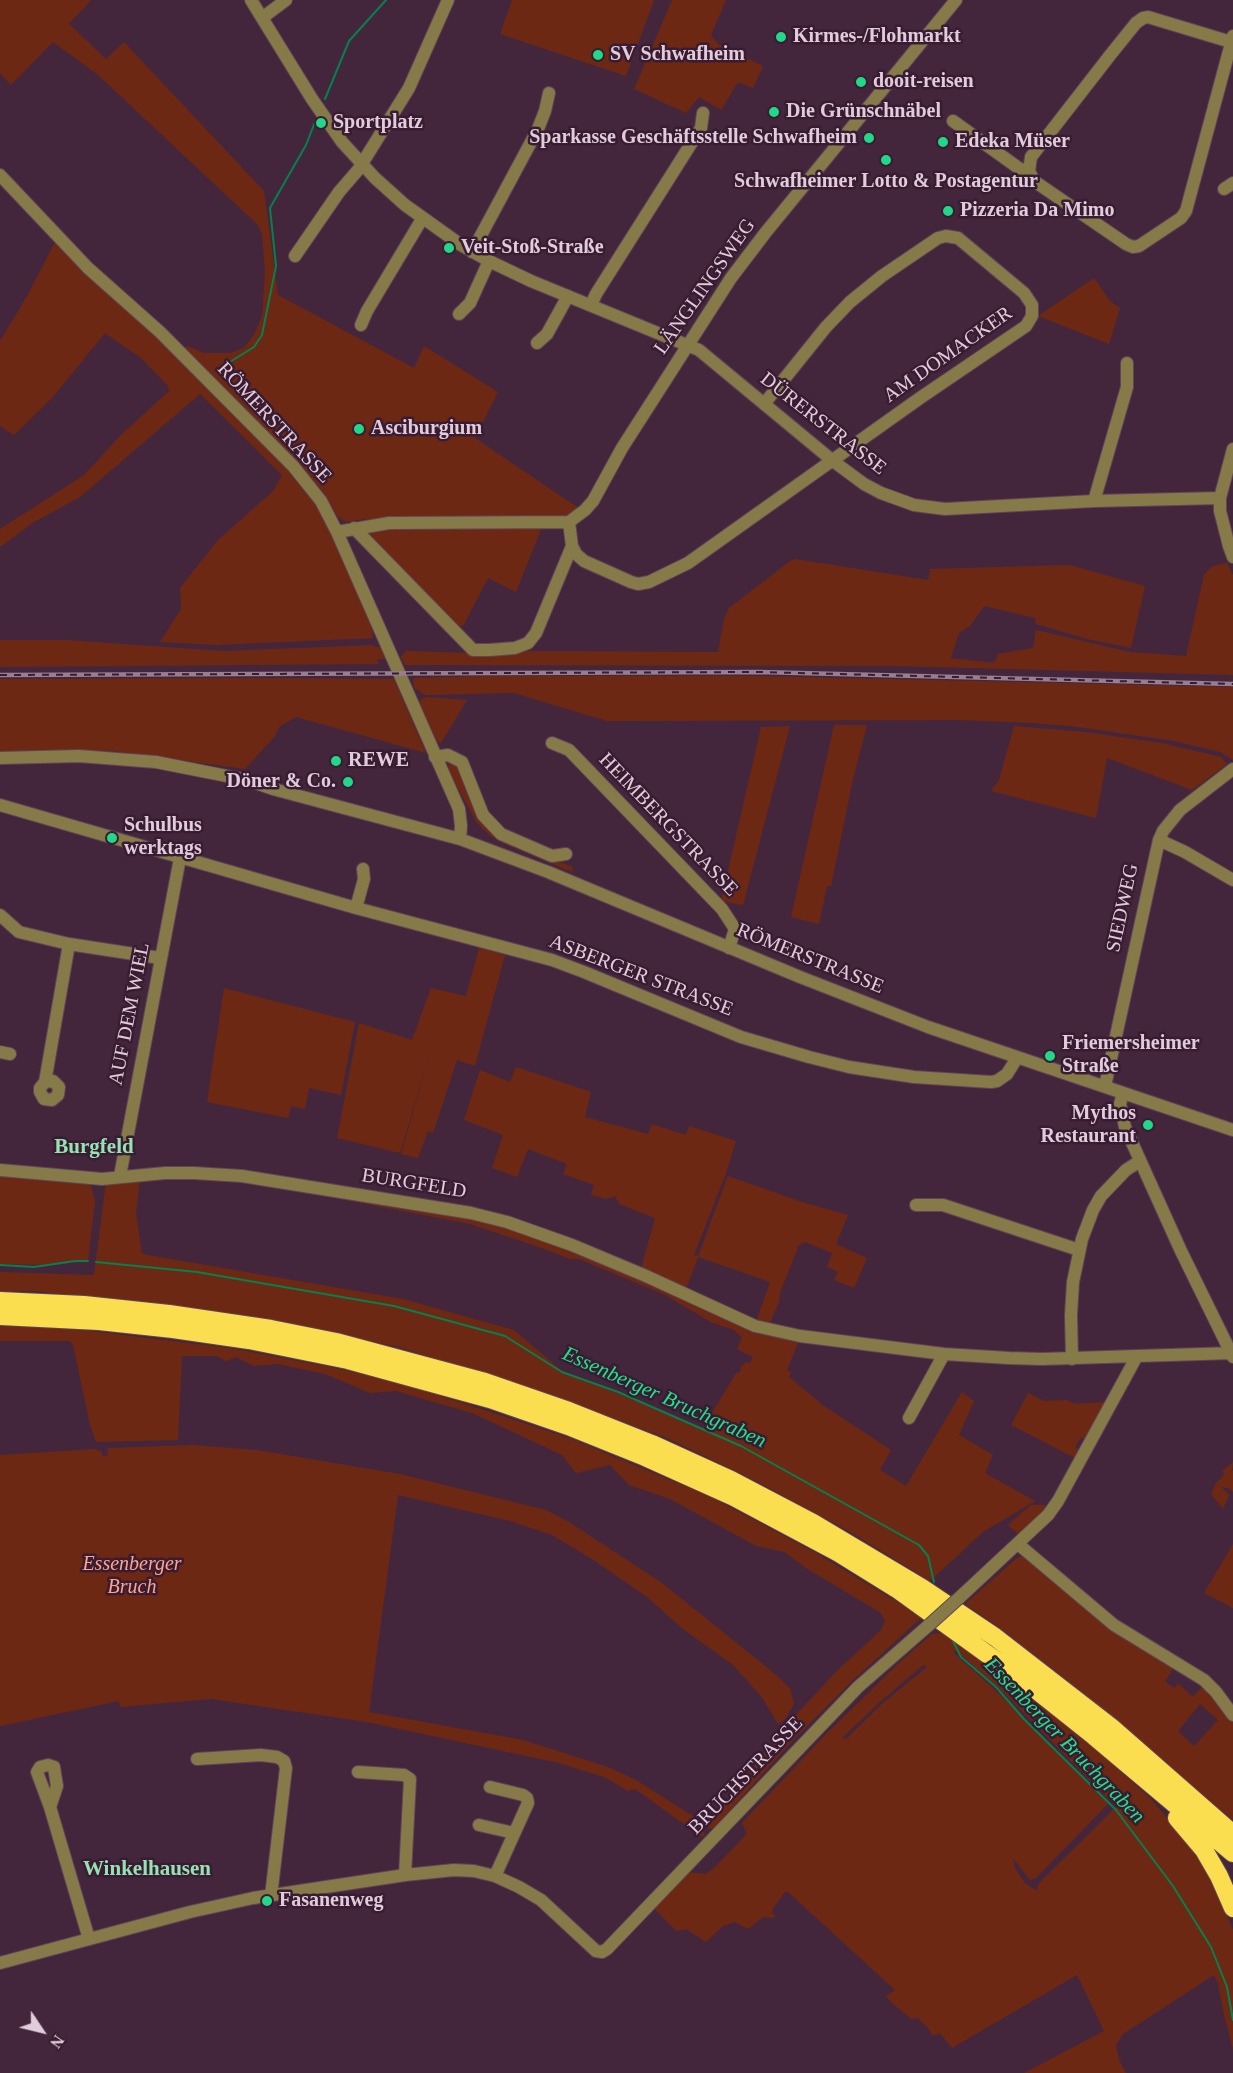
<!DOCTYPE html>
<meta charset="utf-8">
<style>
body{margin:0}
#map{position:relative;width:1233px;height:2073px;overflow:hidden;background:#44263c;font-family:Georgia,serif}
canvas{display:block}
.north{position:absolute;left:12px;top:2001px;width:60px;height:60px;-webkit-text-stroke:4px #391c32;paint-order:stroke;rotate:125deg;font-size:16px;font-weight:700;line-height:24px;text-align:center;color:#e0ccda}
.north::after{content:'';display:block;margin:auto;width:21px;height:27px;background:#e0ccda;clip-path:polygon(50% 0,100% 100%,50% 72%,0 100%)}
</style>
<div id="map">
<canvas width="1233" height="2073"></canvas>
<div class="north">N</div>
</div>
<script>
const context = document.querySelector('canvas').getContext('2d');
context.lineJoin = 'round';
function paint(path, color) { context.fillStyle = color; context.fill(path, 'evenodd'); }
const toPath = rows => new Path2D(rows.map(r => 'M' + r).join(''));
function strokePath(path, color, width, dash) { context.strokeStyle = color; context.lineWidth = width; context.lineCap = dash ? 'butt' : 'round'; context.setLineDash(dash || []); context.stroke(path); }
function write(font, color, halo, rows, align = 'center') {
  context.font = font + ' Georgia,serif'; context.lineWidth = 5; context.setLineDash([]); context.textBaseline = 'middle'; context.strokeStyle = halo; context.fillStyle = color; for (const [text, x, y, turn = 0] of rows) {
    context.save(); context.translate(x, y); context.rotate((+turn || 0) * Math.PI / 180); context.textAlign = isNaN(turn) ? turn : align; if (halo) context.strokeText(text, 0, 0); context.fillText(text, 0, 0); context.restore();
  }
}
paint(toPath([
 [0,0,91,0,69,24,106,59,124,42,264,191,278,295,414,368,424,346,498,392,475,438,580,509,571,514,546,519,365,519,346,522,338,517,323,492,295,461,182,349,188,346,204,353,230,353,244,348,254,335,262,316,265,272,262,234,258,225,97,74,53,42,11,85,0,73],
 [512,0,654,0,626,76,500,34],
 [672,0,726,0,711,35,718,44,763,66,753,88,738,82,721,110,699,97,686,113,634,89],
 [56,240,175,354,302,480,315,497,371,621,373,638,218,645,160,642,181,609,180,588,217,541,273,491,282,475,200,394,80,497,34,522,0,547,0,529,84,475,121,435,169,391,168,386,141,358,105,333,52,398,14,435,0,426,0,341,27,296],
 [1094,278,1110,301,1120,308,1109,344,1038,316],
 [542,527,516,592,488,578,463,626,456,627,365,531,382,528],
 [795,559,928,580,930,569,1069,565,1145,586,1131,648,1087,639,1036,624,1035,618,984,606,970,626,959,633,951,658,994,663,998,654,1033,648,1036,630,1130,652,1186,656,1204,575,1211,567,1226,563,1226,561,1233,575,1233,675,896,666,405,665,401,657,406,651,474,653,533,651,718,652,724,619,729,608,790,561],
 [0,640,66,640,223,651,372,645,375,647,382,647,387,659,377,659,379,664,0,667],
 [492,676,759,676,1233,687,1233,760,1220,752,1174,741,1071,726,1031,723,959,720,607,721,514,693,425,695,414,688,413,678],
 [253,678,394,679,426,753,296,717,280,726,275,736,245,769,114,751,80,750,0,752,0,679],
 [426,697,467,700,441,743,437,741,420,706,420,700],
 [834,725,867,725,853,779,831,886,827,886,819,924,791,917],
 [790,726,743,905,721,901,761,727],
 [1014,726,1086,732,1162,743,1221,757,1227,764,1192,790,1107,758,1096,818,991,791,999,780],
 [449,761,458,763,481,816,552,859,573,867,572,872,500,842,488,834,477,823,448,770],
 [479,948,505,955,475,1066,457,1060,433,1133,428,1131,418,1158,401,1154,432,1046,400,1153,337,1138,359,1023,412,1040,431,988,466,996],
 [224,988,355,1022,341,1095,309,1088,305,1109,291,1106,288,1118,207,1102],
 [516,1067,591,1092,585,1117,648,1134,652,1124,686,1135,689,1126,736,1141,725,1176,694,1255,698,1256,728,1176,802,1202,848,1215,836,1244,867,1258,854,1288,834,1280,838,1272,827,1267,832,1253,805,1242,799,1245,780,1293,779,1302,769,1325,756,1322,770,1282,698,1257,686,1289,641,1269,655,1218,619,1204,615,1196,606,1199,591,1195,594,1185,563,1174,567,1164,528,1149,517,1177,492,1168,503,1135,464,1120,480,1070,510,1082],
 [0,1174,86,1183,91,1186,95,1201,88,1262,70,1261,57,1265,0,1264],
 [196,1175,279,1185,473,1216,520,1229,645,1280,747,1327,800,1338,787,1370,791,1372,789,1377,824,1406,891,1450,880,1470,906,1486,962,1392,974,1401,959,1435,993,1455,985,1473,1035,1501,983,1532,930,1581,852,1533,758,1482,667,1438,571,1402,399,1347,301,1326,207,1310,34,1291,0,1291,0,1272,94,1275,106,1182,166,1176],
 [166,1179,225,1181,278,1187,470,1224,542,1248,570,1259,579,1259,665,1295,711,1322,734,1330,742,1337,737,1349,753,1357,750,1363,747,1362,741,1366,740,1372,736,1373,703,1428,562,1371,514,1330,403,1299,142,1254,136,1213,140,1180],
 [0,1326,74,1329,230,1348,345,1370,404,1385,475,1407,569,1438,711,1497,816,1553,922,1617,852,1681,794,1739,714,1828,709,1829,707,1824,789,1722,838,1670,881,1630,885,1621,881,1613,806,1568,784,1552,756,1546,670,1499,629,1485,610,1465,576,1473,562,1455,472,1413,396,1391,370,1393,325,1374,278,1364,254,1366,236,1357,226,1361,217,1356,182,1356,178,1440,96,1442,90,1425,73,1345,70,1341,0,1341],
 [1028,1393,1044,1401,1066,1400,1076,1404,1105,1402,1085,1439,1081,1437,1075,1447,1079,1450,1075,1458,1011,1425],
 [193,1445,257,1450,400,1474,546,1510,569,1522,662,1583,774,1673,790,1688,794,1704,785,1719,778,1724,761,1696,733,1665,683,1629,647,1597,595,1561,552,1535,510,1521,398,1495,369,1712,523,1740,608,1767,636,1780,696,1818,705,1834,702,1837,635,1789,628,1791,604,1777,559,1763,367,1722,211,1699,120,1707,119,1701,0,1726,0,1455,95,1449,102,1452,103,1456,107,1456,108,1448],
 [1233,1462,1232,1470,1229,1474,1233,1470,1233,1492,1228,1488,1221,1487,1229,1495,1223,1509,1211,1494,1216,1483,1225,1474,1222,1471],
 [1031,1505,1043,1505,1047,1507,1019,1535,1008,1525],
 [1233,1544,1233,1608,1204,1593],
 [1022,1556,1026,1557,1174,1666,1165,1682,1175,1688,1178,1683,1193,1697,1204,1685,1233,1721,1233,1820,1089,1697,1003,1630,965,1604,1017,1558],
 [1200,1704,1218,1720,1194,1746,1178,1731],
 [942,1633,977,1655,1102,1755,1150,1798,1193,1848,1208,1870,1233,1930,1233,2049,1223,2010,1218,1983,1214,1975,1123,2034,1116,2045,1119,2060,1126,2073,1024,2073,1104,2031,1077,1975,952,2048,940,2033,933,2036,927,2027,918,2018,911,2019,891,2002,886,1996,895,1990,788,1892,785,1892,772,1910,772,1914,776,1915,773,1918,763,1917,748,1929,735,1922,723,1926,706,1942,686,1929,676,1931,653,1907,686,1872,706,1874,715,1867,747,1834,742,1823,828,1732,901,1661,932,1634],
 [955,1650,999,1688,1116,1807,1038,1884,1037,1891,1025,1883,1015,1868,1013,1858,1030,1880,1036,1878,1109,1803,994,1689,954,1653],
 [923,1665,927,1667,883,1703,846,1739,842,1738,881,1701]
]), '#6d2813');
strokePath(toPath([
 [325,99,349,41,386,0],
 [225,365,254,347,262,335,276,266,270,208,306,145,315,122],
 [96,1262,197,1272,394,1306,505,1336,562,1372,618,1392,741,1446,919,1545,928,1556,934,1582],
 [0,1265,34,1267,75,1261,88,1261],
 [953,1641,961,1657,996,1687,1024,1719,1116,1810,1173,1886,1211,1947,1227,1987,1233,2020]
]), '#03814e', 2);
const minor = toPath([
 [251,0,312,99,342,142,375,178,405,205,461,245,489,261,531,281,699,350,833,461,864,484,881,493,914,505,945,509,1094,501,1220,498],
 [262,18,286,0],
 [953,121,1020,169,1029,171,1034,181,1126,244,1133,247,1139,246,1181,218,1186,211,1233,36],
 [1029,171,1031,157,1111,54,1136,23,1143,18,1148,17,1231,42],
 [0,175,88,268,160,332,293,466,321,501,337,532,459,809,461,826,460,839],
 [1224,189,1233,183],
 [472,252,538,129,545,111,549,93],
 [295,256,339,192,358,170,409,88,448,0],
 [591,305,596,294,701,128,703,113],
 [459,314,470,303,489,261],
 [361,325,367,311,422,219],
 [537,343,547,334,568,296],
 [1233,449,1220,498,1220,511,1229,546,1233,557],
 [1094,501,1127,387,1127,363],
 [354,528,473,650,489,650,515,648,528,643,536,633,572,546,569,522],
 [337,532,389,523,569,522,585,510,593,501,622,448,731,278,766,232,956,0],
 [572,546,576,554,584,561,631,582,638,584,649,582,688,563,920,398,1026,326,1032,316,1032,305,1024,293,958,238,946,236,938,238,882,276,850,302,826,327,764,404],
 [552,743,569,750,722,909,735,929,729,948],
 [435,757,448,755,462,762,483,815,501,834,552,856,566,854],
 [0,758,79,756,156,762,247,780,273,789,460,839,548,872,800,977,928,1027,1233,1130],
 [0,805,356,908,552,960,584,972,741,1037,809,1057,849,1067,914,1077,991,1082,997,1081,1007,1074,1017,1058],
 [1159,840,1185,852,1233,880],
 [356,908,364,879,363,869],
 [0,915,19,932,69,944,160,958],
 [0,1052,10,1054],
 [45,1082,53,1081,59,1087,58,1095,52,1100,44,1099,40,1092,40,1088,45,1082,69,944],
 [1105,1086,1159,840,1163,831,1180,810,1233,769],
 [1123,1093,1120,1104,1125,1127,1181,1251,1233,1357],
 [0,1170,102,1179,165,1173,194,1173,242,1176,471,1213,507,1222,572,1245,646,1276,755,1326,800,1336,944,1354,1009,1358,1042,1359,1233,1353],
 [120,1176,180,858],
 [916,1205,943,1205,1079,1250],
 [1072,1359,1071,1315,1073,1282,1082,1239,1093,1210,1101,1196,1126,1170,1140,1161],
 [909,1418,944,1354],
 [1018,1544,1114,1625,1204,1680,1216,1692,1233,1715],
 [959,1598,1048,1515,1058,1501,1137,1356],
 [197,1759,261,1755,277,1757,284,1761,286,1768,271,1896],
 [358,1772,404,1775,410,1779,405,1875],
 [490,1787,523,1795,527,1798,528,1803,495,1876],
 [50,1807,37,1772,40,1767,48,1765,54,1767,57,1786,50,1807,89,1939],
 [479,1825,514,1833],
 [0,1963,190,1912,253,1898,405,1875,454,1870,474,1871,495,1876,519,1887,541,1900,596,1951,602,1952,607,1949,858,1687,929,1625]
]);
const highway = toPath([
 [0,1301,84,1305,169,1314,271,1329,336,1342,485,1382,569,1411,652,1444,731,1480,813,1523,922,1588,995,1637,1111,1727,1233,1834],
 [0,1316,99,1321,173,1329,249,1340,348,1360,490,1399,568,1426,645,1457,734,1497,839,1553,897,1589,1030,1685,1094,1736,1233,1853],
 [1177,1818,1204,1850,1219,1876,1233,1908]
]);
strokePath(minor, '#604458', 14);
strokePath(highway, '#604458', 20);
strokePath(minor, '#857a48', 12);
strokePath(highway, '#fbdd50', 18);
const rail = toPath([
 [0,675,759,672,1233,684]
]);
strokePath(rail, '#977e90', 4.5);
strokePath(rail, '#391c32', 2, [7]);
const minorBridge = toPath([
 [929,1625,959,1598]
]);
strokePath(minorBridge, '#604458', 14, []);
strokePath(minorBridge, '#857a48', 12);
for (const [x, y, r, color] of [
 [781,37,6,"#20d887"],
 [598,55,6,"#20d887"],
 [861,82,6,"#20d887"],
 [774,112,6,"#20d887"],
 [321,123,6,"#20d887"],
 [869,138,6,"#20d887"],
 [943,142,6,"#20d887"],
 [886,160,6,"#20d887"],
 [948,211,6,"#20d887"],
 [449,248,6,"#20d887"],
 [359,429,6,"#20d887"],
 [336,761,6,"#20d887"],
 [348,782,6,"#20d887"],
 [112,838,6,"#20d887"],
 [1050,1056,6,"#20d887"],
 [1148,1125,6,"#20d887"],
 [267,1901,6,"#20d887"]
]) { const dot = new Path2D(); dot.arc(x, y, r, 0, 2 * Math.PI); context.fillStyle = color; context.fill(dot); strokePath(dot, '#391c32', 2); }
write('bold 20px', '#e0ccda', '#391c32', [
 ["Kirmes-/Flohmarkt",793,37],
 ["SV Schwafheim",610,55],
 ["dooit-reisen",873,82],
 ["Die Grünschnäbel",786,112],
 ["Sportplatz",333,123],
 ["Sparkasse Geschäftsstelle Schwafheim",857,138,"right"],
 ["Edeka Müser",955,142],
 ["Schwafheimer Lotto & Postagentur",886,182,"center"],
 ["Pizzeria Da Mimo",960,211],
 ["Veit-Stoß-Straße",461,248],
 ["Asciburgium",371,429],
 ["REWE",348,761],
 ["Döner & Co.",336,782,"right"],
 ["Schulbus",124,826],
 ["werktags",124,849],
 ["Friemersheimer",1062,1044],
 ["Straße",1062,1067],
 ["Mythos",1136,1114,"right"],
 ["Restaurant",1136,1137,"right"],
 ["Fasanenweg",279,1901]
], 'left');
write('20px', '#e0ccda', '#391c32', [
 ["LÄNGLINGSWEG",705,287,-55],
 ["AM DOMACKER",948,355,-35],
 ["RÖMERSTRASSE",274,423,47],
 ["DÜRERSTRASSE",823,424,38],
 ["HEIMBERGSTRASSE",668,825,46],
 ["SIEDWEG",1123,908,-78],
 ["RÖMERSTRASSE",810,959,22],
 ["ASBERGER STRASSE",641,976,21],
 ["AUF DEM WIEL",130,1014,-79],
 ["BURGFELD",414,1184,9],
 ["BRUCHSTRASSE",746,1776,-46]
]);
write('italic 20px', '#fea58b', '#391c32', [
 ["Essenberger",132,1565],
 ["Bruch",132,1588]
]);
write('bold 21px', '#95e2b3', '#391c32', [
 ["Burgfeld",94,1148],
 ["Winkelhausen",147,1870]
]);
write('italic 21px', '#1de38d', '#391c32', [
 ["Essenberger Bruchgraben",664,1398,24],
 ["Essenberger Bruchgraben",1064,1741,46]
]);
</script>
